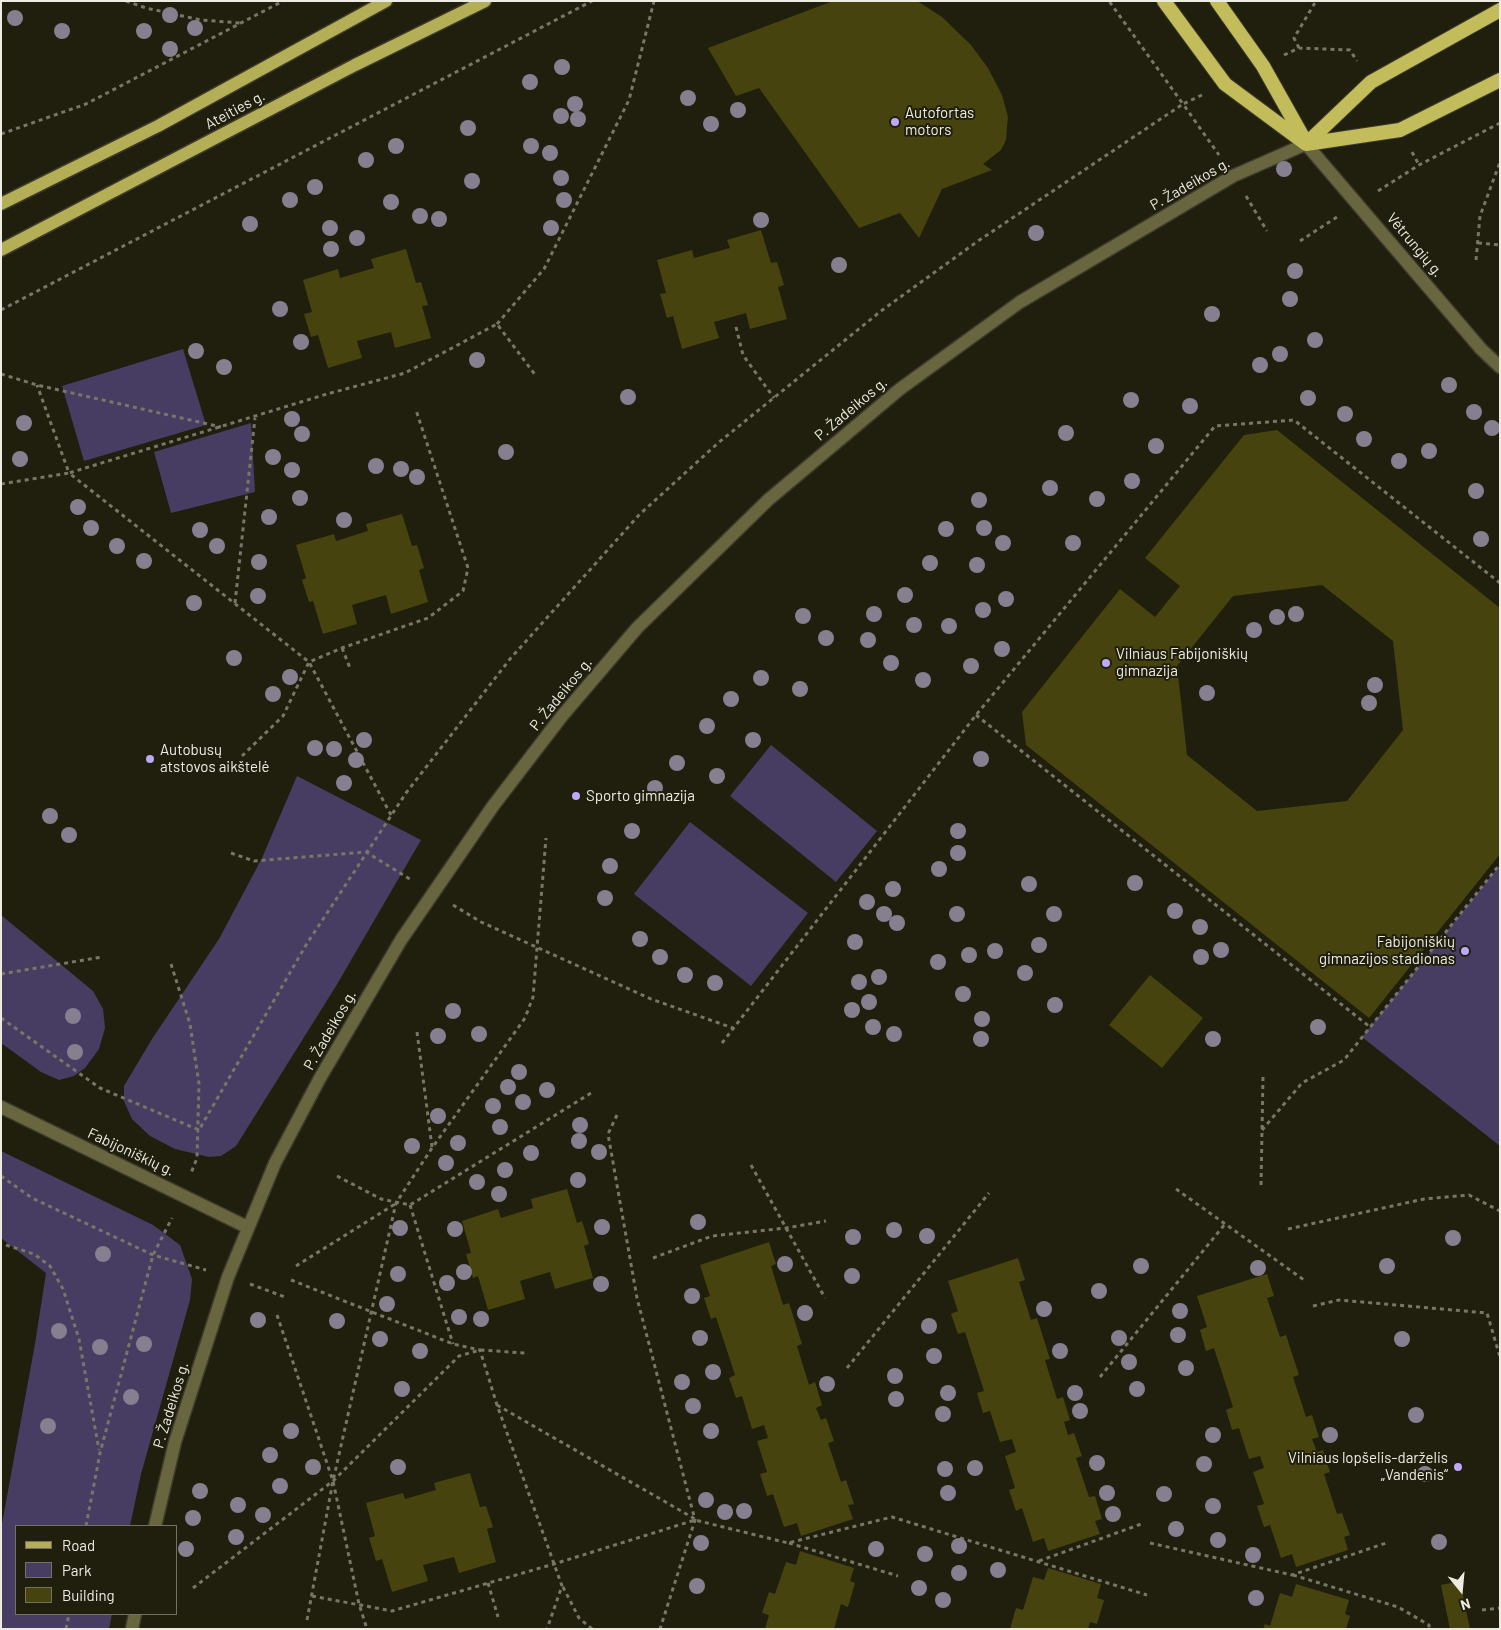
<!DOCTYPE html>
<meta charset="utf-8">
<style>
body{margin:0}
#map{position:relative;width:1501px;height:1630px;overflow:hidden;background:#201f0e;font-family:Barlow,sans-serif}
canvas{display:block}
.frame{position:absolute;inset:0;border:2px solid #edece1;pointer-events:none}
.legend{position:absolute;left:15px;top:1525px;width:162px;height:90px;box-sizing:border-box;background:#201f0e;border:1px solid #727162;margin:0;padding:6px 9px;list-style:none;font-size:15px;color:#edece1}
.legend li{display:flex;align-items:center;gap:10px;height:25px}
.legend b{width:25px;border:1px solid #727162}
.north{position:absolute;left:1436px;top:1565px;width:50px;height:50px;-webkit-text-stroke:4px #201f0e;paint-order:stroke;rotate:163deg;font-size:14px;font-weight:700;line-height:20px;text-align:center;color:#edece1}
.north::after{content:'';display:block;margin:auto;width:18px;height:22px;background:#edece1;clip-path:polygon(50% 0,100% 100%,50% 72%,0 100%)}
</style>
<div id="map">
<canvas width="1501" height="1630"></canvas>
<div class="frame"></div>
<ul class="legend">
<li><b style="height:6px;background:#b4ae56"></b>Road</li>
<li><b style="height:14px;background:#473d62"></b>Park</li>
<li><b style="height:14px;background:#46430e"></b>Building</li>
</ul>
<div class="north">N</div>
</div>
<script>
const context = document.querySelector('canvas').getContext('2d');
context.lineJoin = 'round';
function paint(path, color) { context.fillStyle = color; context.fill(path, 'evenodd'); }
const toPath = rows => new Path2D(rows.map(r => 'M' + r).join(''));
function strokePath(path, color, width, dash) { context.strokeStyle = color; context.lineWidth = width; context.lineCap = dash ? 'butt' : 'round'; context.setLineDash(dash || []); context.stroke(path); }
function write(font, color, halo, rows, align = 'center') {
  context.font = font + ' Barlow,sans-serif'; context.lineWidth = 4; context.setLineDash([]); context.textBaseline = 'middle'; context.strokeStyle = halo; context.fillStyle = color; for (const [text, x, y, turn = 0] of rows) {
    context.save(); context.translate(x, y); context.rotate((+turn || 0) * Math.PI / 180); context.textAlign = isNaN(turn) ? turn : align; if (halo) context.strokeText(text, 0, 0); context.fillText(text, 0, 0); context.restore();
  }
}
paint(toPath([
 [183,349,206,425,84,461,62,386],
 [251,423,255,492,171,513,154,452],
 [771,745,877,831,836,882,730,796],
 [297,776,421,840,336,986,236,1146,221,1156,209,1157,175,1149,150,1136,132,1119,124,1101,124,1086,152,1039,219,939,262,858],
 [690,822,808,913,751,986,634,894],
 [1500,865,1500,1146,1362,1037],
 [1,915,93,991,103,1009,105,1028,99,1049,85,1068,74,1076,59,1080,41,1072,1,1043],
 [1,1151,153,1225,180,1245,192,1279,190,1300,141,1474,130,1526,16,1526,16,1614,112,1614,109,1629,1,1629,1,1529,35,1344,46,1273,1,1238]
]), '#473d62');
paint(toPath([
 [833,1,917,1,925,6,942,17,971,45,988,68,1002,95,1008,117,1007,127,1006,140,1001,150,983,164,992,170,942,189,919,238,900,213,859,228,759,88,736,96,708,48],
 [761,230,771,263,777,262,784,285,778,287,787,319,750,329,746,313,714,322,719,338,682,349,673,316,667,318,660,294,666,293,657,260,692,250,694,258,730,248,727,240],
 [406,249,416,283,421,282,428,305,422,306,431,338,395,348,391,332,357,341,362,358,328,368,318,335,311,337,304,314,312,312,303,280,338,269,340,278,374,268,371,259],
 [1277,430,1500,608,1500,854,1369,1018,1026,745,1022,712,1120,589,1155,617,1180,586,1145,558,1244,435],
 [1322,585,1393,641,1403,730,1347,801,1257,811,1187,755,1177,666,1233,596],
 [402,514,412,546,417,545,424,568,419,570,428,602,391,614,386,595,352,605,357,624,323,634,313,601,309,602,302,580,306,578,296,545,334,534,336,541,368,531,366,524],
 [1150,975,1203,1018,1162,1068,1109,1025],
 [567,1189,577,1223,582,1221,589,1244,584,1246,593,1278,555,1289,550,1272,520,1281,525,1299,488,1310,478,1276,473,1278,466,1254,471,1253,462,1221,498,1209,501,1218,533,1208,531,1199],
 [769,1242,776,1264,771,1266,783,1305,789,1303,802,1344,797,1346,804,1369,809,1385,815,1382,822,1405,816,1408,821,1420,826,1418,834,1441,828,1443,841,1482,846,1480,854,1504,848,1505,853,1519,801,1536,797,1523,784,1527,773,1494,767,1496,760,1474,767,1472,757,1441,768,1438,764,1425,752,1429,742,1396,736,1398,729,1378,735,1375,716,1317,711,1319,704,1298,710,1296,700,1265],
 [1018,1258,1025,1280,1019,1282,1031,1320,1037,1318,1050,1359,1045,1360,1057,1399,1063,1397,1070,1420,1064,1422,1068,1435,1074,1433,1082,1456,1076,1458,1089,1497,1095,1496,1102,1519,1095,1521,1100,1534,1048,1551,1044,1538,1033,1542,1022,1508,1016,1511,1009,1490,1015,1488,1005,1456,1016,1452,1012,1439,1000,1442,990,1411,983,1413,977,1393,984,1391,965,1332,958,1334,951,1314,958,1311,948,1281],
 [1267,1274,1274,1296,1267,1298,1280,1337,1286,1335,1299,1375,1293,1377,1306,1417,1312,1415,1319,1437,1312,1439,1317,1452,1323,1450,1330,1472,1324,1474,1337,1514,1342,1513,1350,1535,1344,1537,1348,1550,1296,1567,1292,1554,1281,1558,1270,1525,1264,1527,1257,1506,1264,1504,1253,1472,1264,1468,1260,1456,1249,1459,1239,1428,1232,1430,1226,1410,1233,1407,1214,1348,1206,1351,1200,1330,1207,1327,1197,1296],
 [470,1473,480,1507,486,1506,493,1527,487,1529,496,1562,459,1573,454,1557,423,1565,428,1581,392,1592,382,1559,376,1561,369,1538,375,1536,366,1503,403,1493,405,1499,436,1490,434,1483],
 [800,1551,854,1568,850,1581,855,1583,848,1607,841,1604,834,1629,765,1629,769,1615,762,1613,769,1592,775,1594,786,1562,796,1565],
 [1048,1568,1101,1584,1097,1598,1104,1600,1097,1624,1090,1622,1088,1629,1010,1629,1016,1608,1023,1610,1033,1577,1044,1580],
 [1460,1581,1470,1629,1450,1629,1441,1585],
 [1296,1584,1349,1600,1345,1614,1350,1616,1346,1629,1263,1629,1265,1624,1270,1626,1280,1593,1292,1597]
]), '#46430e');
const minor = toPath([
 [1306,144,1481,349,1500,367]
]);
const tertiary = toPath([
 [1,1107,247,1227],
 [155,1526,175,1442,228,1277,275,1163,320,1078,401,940,493,806,562,716,637,628,768,500,900,389,1020,302,1233,176,1306,144],
 [132,1629,135,1614]
]);
const primary = toPath([
 [1,204,158,126,386,1],
 [1,250,355,65,485,1]
]);
const trunk = toPath([
 [1164,1,1225,84,1306,144,1400,130,1500,80],
 [1217,1,1263,66,1304,139],
 [1306,144,1371,82,1500,10]
]);
strokePath(minor, '#3d3c2c', 15);
strokePath(tertiary, '#3d3c2c', 15);
strokePath(primary, '#3d3c2c', 15);
strokePath(trunk, '#3d3c2c', 16);
strokePath(toPath([
 [126,1,146,8,201,20,240,23],
 [1299,48,1294,38,1316,1],
 [1284,55,1299,48,1350,50,1357,61],
 [1202,95,1183,104,1219,155],
 [1,134,86,104,283,1],
 [1412,152,1419,165],
 [1378,191,1419,165,1500,123],
 [1246,196,1267,231],
 [1300,241,1337,217],
 [1478,243,1500,245],
 [1476,260,1480,216,1500,162],
 [1,310,592,1],
 [497,324,544,269,629,100,654,1],
 [736,327,743,355,774,398],
 [1,374,37,385,221,427],
 [1,484,69,473,37,385],
 [235,603,255,418],
 [342,648,350,668],
 [976,715,1370,1027],
 [242,756,283,716,309,662,342,648,428,618,463,591,468,568,416,410],
 [391,815,309,662,69,473,327,394,405,373,497,324,536,376],
 [231,853,254,861,366,852,413,881],
 [453,905,481,922,651,999,733,1028],
 [171,964,190,1024,199,1084,197,1158,191,1173],
 [1,974,102,957],
 [1,1018,100,1088,199,1130,306,945,406,793,510,659,639,515,718,443,881,311,978,241,1183,104,1109,1],
 [417,1032,432,1147],
 [722,1043,976,715,1215,426,1294,420,1500,583],
 [617,1115,608,1134,637,1298,695,1520,660,1629],
 [1262,1130,1302,1083,1344,1060,1500,864],
 [751,1165,825,1298],
 [1,1176,32,1198,153,1255,206,1270],
 [337,1176,381,1199,410,1205,591,1093],
 [1261,1185,1263,1077],
 [1176,1189,1304,1280],
 [410,1205,453,1344],
 [1288,1229,1424,1199,1469,1195,1500,1211],
 [6,1245,34,1254,50,1266,63,1289,79,1339,99,1450],
 [653,1258,712,1236,786,1228,826,1221],
 [296,1266,395,1204],
 [291,1280,453,1344,480,1350,497,1405,562,1586,547,1629],
 [250,1284,285,1297],
 [1313,1306,1339,1300,1487,1313,1500,1357],
 [277,1315,333,1481,359,1604,367,1629],
 [847,1368,989,1193],
 [1100,1377,1225,1224],
 [497,1405,695,1519],
 [86,1526,100,1453,153,1255,172,1218],
 [789,1543,898,1576],
 [1150,1543,1292,1575,1389,1542],
 [1039,1561,1144,1523],
 [1293,1575,1398,1607,1429,1625,1429,1629],
 [488,1583,498,1617],
 [563,1587,579,1618,592,1629],
 [193,1588,333,1481,459,1356,480,1350,525,1353],
 [312,1596,392,1611,554,1564,695,1520,788,1543,892,1517,1147,1595],
 [1482,1610,1500,1608],
 [307,1620,333,1481,396,1203,432,1148,525,1018,533,997,546,838],
 [66,1629,69,1614]
]), '#777667', 3, [4, 4]);
strokePath(minor, '#68663e', 12);
strokePath(tertiary, '#68663e', 12);
strokePath(primary, '#b4ae56', 12);
strokePath(trunk, '#c3bc5a', 14);
context.fillStyle = '#857f90';
for (const [x, y] of [
 [170,15],
 [15,18],
 [195,28],
 [62,31],
 [144,31],
 [170,49],
 [562,67],
 [530,82],
 [688,98],
 [575,104],
 [738,110],
 [561,116],
 [578,119],
 [711,124],
 [468,128],
 [396,146],
 [531,146],
 [550,153],
 [366,160],
 [1284,169],
 [561,178],
 [472,181],
 [315,187],
 [290,200],
 [564,200],
 [391,202],
 [420,216],
 [439,219],
 [761,220],
 [250,224],
 [330,228],
 [551,228],
 [1036,233],
 [357,238],
 [331,249],
 [839,265],
 [1295,271],
 [1290,299],
 [280,309],
 [1212,314],
 [1315,340],
 [301,342],
 [196,351],
 [1280,354],
 [477,360],
 [1260,365],
 [224,367],
 [1449,385],
 [628,397],
 [1308,398],
 [1131,400],
 [1190,406],
 [1474,412],
 [1345,414],
 [292,419],
 [24,423],
 [1492,428],
 [1066,433],
 [302,434],
 [1364,439],
 [1156,446],
 [1429,451],
 [506,452],
 [273,457],
 [20,459],
 [1399,461],
 [376,466],
 [401,469],
 [292,470],
 [417,477],
 [1132,481],
 [1050,488],
 [1476,491],
 [300,498],
 [1097,499],
 [979,500],
 [78,507],
 [269,517],
 [344,520],
 [91,528],
 [984,528],
 [946,529],
 [200,530],
 [1481,539],
 [1003,543],
 [1073,543],
 [117,546],
 [217,546],
 [144,561],
 [259,562],
 [930,563],
 [977,565],
 [905,595],
 [258,596],
 [1006,599],
 [194,603],
 [983,610],
 [874,614],
 [1296,614],
 [803,616],
 [1277,617],
 [914,625],
 [949,626],
 [1254,630],
 [826,638],
 [868,640],
 [1002,649],
 [234,658],
 [891,663],
 [971,666],
 [290,677],
 [761,678],
 [923,680],
 [1375,685],
 [800,689],
 [1207,693],
 [273,694],
 [731,699],
 [1369,703],
 [707,726],
 [364,740],
 [753,740],
 [315,748],
 [334,749],
 [981,759],
 [356,760],
 [677,763],
 [717,776],
 [344,783],
 [655,788],
 [50,816],
 [632,831],
 [958,831],
 [69,835],
 [958,853],
 [610,866],
 [939,869],
 [1135,883],
 [1029,884],
 [893,889],
 [605,898],
 [867,902],
 [1175,911],
 [884,914],
 [957,914],
 [1054,914],
 [897,923],
 [1200,927],
 [640,939],
 [855,942],
 [1039,945],
 [1221,950],
 [995,951],
 [969,955],
 [660,957],
 [1201,957],
 [938,962],
 [1025,973],
 [685,975],
 [879,977],
 [859,982],
 [715,983],
 [963,994],
 [869,1002],
 [1055,1005],
 [852,1010],
 [453,1011],
 [73,1016],
 [982,1019],
 [873,1027],
 [1318,1027],
 [479,1034],
 [894,1034],
 [438,1036],
 [981,1039],
 [1213,1039],
 [75,1052],
 [519,1072],
 [508,1087],
 [547,1090],
 [523,1102],
 [493,1106],
 [438,1116],
 [580,1125],
 [500,1127],
 [579,1141],
 [458,1143],
 [412,1146],
 [599,1152],
 [531,1153],
 [446,1163],
 [505,1170],
 [578,1180],
 [477,1182],
 [499,1194],
 [698,1222],
 [602,1227],
 [400,1228],
 [455,1229],
 [894,1230],
 [927,1236],
 [853,1237],
 [1453,1238],
 [103,1254],
 [785,1264],
 [1141,1266],
 [1387,1266],
 [1258,1268],
 [464,1272],
 [398,1274],
 [852,1276],
 [447,1283],
 [601,1284],
 [1099,1291],
 [692,1296],
 [387,1304],
 [1044,1309],
 [1180,1311],
 [805,1313],
 [459,1317],
 [481,1319],
 [258,1320],
 [337,1321],
 [929,1326],
 [59,1331],
 [1178,1335],
 [700,1338],
 [1119,1338],
 [380,1339],
 [1402,1339],
 [144,1344],
 [100,1347],
 [420,1351],
 [1060,1351],
 [934,1356],
 [1129,1362],
 [1186,1368],
 [713,1372],
 [895,1376],
 [682,1382],
 [827,1384],
 [402,1389],
 [1137,1389],
 [948,1393],
 [1075,1393],
 [131,1397],
 [896,1399],
 [693,1406],
 [1080,1411],
 [943,1414],
 [1416,1415],
 [48,1426],
 [291,1431],
 [711,1431],
 [1213,1435],
 [1330,1435],
 [270,1455],
 [1097,1463],
 [1204,1464],
 [313,1467],
 [398,1467],
 [975,1468],
 [945,1469],
 [1425,1474],
 [280,1486],
 [200,1491],
 [948,1493],
 [1107,1493],
 [1164,1494],
 [706,1500],
 [238,1505],
 [1213,1506],
 [744,1511],
 [725,1512],
 [1113,1514],
 [263,1515],
 [193,1518],
 [1176,1529],
 [236,1537],
 [1218,1540],
 [1439,1542],
 [701,1543],
 [959,1546],
 [186,1549],
 [876,1549],
 [925,1554],
 [1253,1555],
 [998,1570],
 [959,1573],
 [697,1586],
 [919,1588],
 [1256,1598],
 [943,1600]
]) { context.beginPath(); context.arc(x, y, 8, 0, 2 * Math.PI); context.fill(); }
for (const [x, y, r, color] of [
 [895,122,5,"#bda9f5"],
 [1106,663,5,"#bda9f5"],
 [150,759,5,"#bda9f5"],
 [576,796,5,"#bda9f5"],
 [1465,951,5,"#bda9f5"],
 [1458,1467,5,"#bda9f5"]
]) { const dot = new Path2D(); dot.arc(x, y, r, 0, 2 * Math.PI); context.fillStyle = color; context.fill(dot); strokePath(dot, '#201f0e', 2); }
write('15px', '#edece1', '#201f0e', [
 ["Ateities g.",235,110,-28],
 ["P. Žadeikos g.",1190,184,-30],
 ["Vėtrungių g.",1415,245,50],
 ["P. Žadeikos g.",851,409,-40],
 ["P. Žadeikos g.",561,694,-51],
 ["P. Žadeikos g.",330,1030,-60],
 ["Fabijoniškių g.",131,1152,25],
 ["P. Žadeikos g.",171,1405,-73]
]);
write('15px', '#edece1', '#201f0e', [
 ["Autofortas",905,113],
 ["motors",905,130],
 ["Vilniaus Fabijoniškių",1116,654],
 ["gimnazija",1116,671],
 ["Autobusų",160,750],
 ["atstovos aikštelė",160,767],
 ["Sporto gimnazija",586,796],
 ["Fabijoniškių",1455,942,"right"],
 ["gimnazijos stadionas",1455,959,"right"],
 ["Vilniaus lopšelis-darželis",1448,1458,"right"],
 ["„Vandenis“",1448,1475,"right"]
], 'left');
</script>
